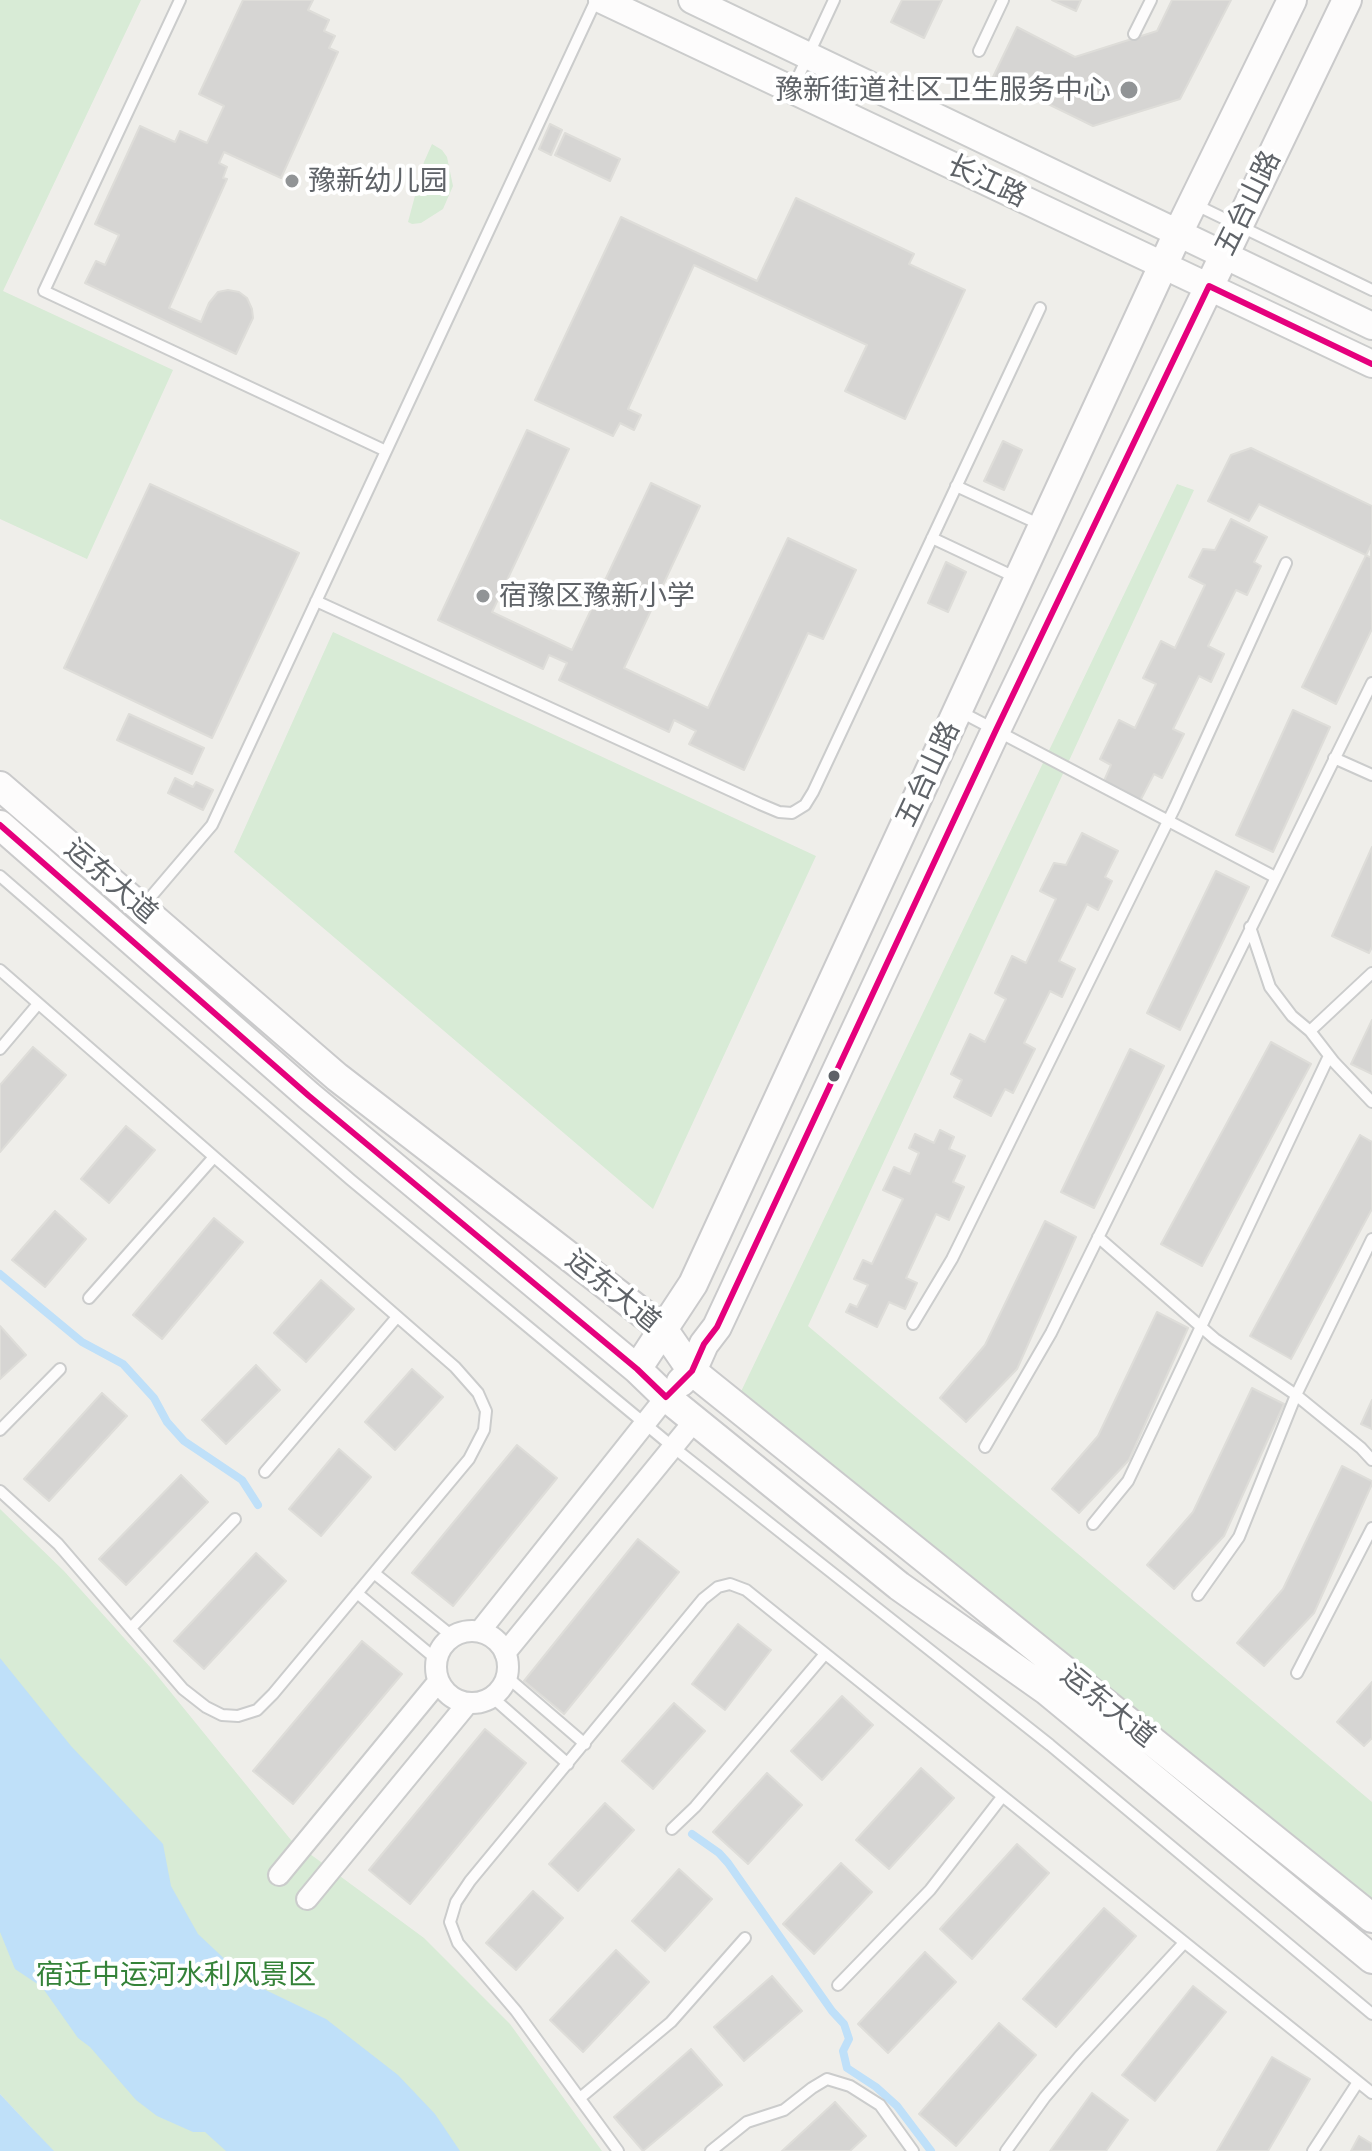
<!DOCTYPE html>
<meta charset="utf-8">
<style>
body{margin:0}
canvas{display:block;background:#efeeea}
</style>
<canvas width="1372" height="2151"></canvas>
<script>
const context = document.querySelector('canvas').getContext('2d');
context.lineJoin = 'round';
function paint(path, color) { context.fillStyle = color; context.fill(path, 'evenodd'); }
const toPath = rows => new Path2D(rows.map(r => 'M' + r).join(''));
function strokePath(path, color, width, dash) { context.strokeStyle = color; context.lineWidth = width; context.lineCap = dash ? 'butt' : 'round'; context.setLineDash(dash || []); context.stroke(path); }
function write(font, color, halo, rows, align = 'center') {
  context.font = font + ' "Asap Condensed","Noto Sans SC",sans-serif'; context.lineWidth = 8; context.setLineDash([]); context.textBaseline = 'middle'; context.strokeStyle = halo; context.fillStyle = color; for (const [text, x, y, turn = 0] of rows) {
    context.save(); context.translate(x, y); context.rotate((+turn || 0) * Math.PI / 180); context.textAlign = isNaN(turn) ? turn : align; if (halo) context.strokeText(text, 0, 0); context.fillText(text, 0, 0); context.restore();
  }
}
paint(toPath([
 [0,0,141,0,3,291,173,370,87,559,0,519],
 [432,144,442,150,447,157,453,186,443,209,421,223,412,224,408,222,424,162],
 [1177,484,1194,490,808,1326,1372,1802,1372,1930,735,1404],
 [333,632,816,856,653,1209,234,852],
 [0,1509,64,1571,151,1668,291,1840,424,1938,510,2024,602,2151,53,2151,0,2094]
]), '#d8ebd6');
paint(toPath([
 [0,1658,71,1746,163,1844,171,1886,198,1934,249,1982,326,2019,398,2075,435,2114,460,2151,226,2151,205,2132,193,2132,157,2116,136,2100,90,2047,78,2038,42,1987,15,1969,0,1932],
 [0,2094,29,2125,54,2151,0,2151]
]), '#bfe0f9');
strokePath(toPath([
 [0,1274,82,1342,123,1364,154,1398,167,1422,184,1441,242,1480,258,1505],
 [692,1834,719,1853,728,1863,832,2011,844,2024,849,2039,843,2051,847,2068,876,2087,897,2106,931,2151]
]), '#bfe0f9', 8);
const building = toPath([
 [243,0,313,0,308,10,329,20,324,31,335,36,329,48,338,52,281,178,224,152,219,163,227,167,223,178,227,179,169,308,201,322,209,303,218,292,228,290,239,292,247,298,252,309,253,318,236,354,85,283,96,261,105,265,119,235,95,224,140,126,175,142,180,131,207,143,224,106,199,94,243,0],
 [902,0,942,0,924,38,891,22,902,0],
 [1052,0,1081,0,1076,11,1052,0],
 [1172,0,1231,0,1180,99,1093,126,993,77,1017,27,1075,57,1157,31,1172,0],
 [550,124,562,130,551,155,539,149,550,124],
 [565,133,620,159,610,181,555,155,565,133],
 [796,198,914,254,909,264,965,290,905,419,845,391,867,345,694,265,628,409,641,415,634,430,620,423,613,436,535,400,621,217,757,281,796,198],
 [527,430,569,449,492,612,572,650,651,483,700,506,624,668,708,708,788,538,856,570,823,639,808,633,744,770,689,744,696,731,674,720,669,732,559,680,567,663,549,655,543,669,438,620,527,430],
 [1003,441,1022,450,1004,490,984,481,1003,441],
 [1251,448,1372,506,1372,558,1259,504,1249,521,1208,501,1231,455,1251,448],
 [150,484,299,553,212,738,64,668,150,484],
 [1231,519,1267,537,1254,562,1261,566,1247,595,1236,590,1208,646,1224,654,1211,682,1199,676,1173,729,1184,734,1162,778,1154,774,1140,801,1103,783,1111,765,1100,759,1119,720,1135,728,1156,684,1143,678,1161,641,1175,648,1205,585,1189,577,1203,549,1215,550,1231,519],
 [1371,545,1372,629,1336,704,1302,687,1371,545],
 [946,562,966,572,948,612,928,603,946,562],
 [1293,710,1330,727,1273,852,1236,835,1293,710],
 [129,714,204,748,192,774,117,740,129,714],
 [175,778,193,787,196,782,213,790,203,810,168,793,175,778],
 [1082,833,1118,851,1105,877,1112,881,1098,910,1087,904,1059,961,1075,969,1062,997,1050,991,1024,1043,1035,1049,1013,1093,1005,1089,991,1116,954,1097,962,1080,951,1074,970,1034,985,1042,1006,999,995,993,1012,956,1026,963,1056,899,1040,891,1054,863,1066,865,1082,833],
 [1372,847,1372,947,1369,953,1332,936,1372,847],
 [1216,871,1249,887,1180,1030,1147,1013,1216,871],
 [1372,1020,1372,1074,1351,1064,1372,1020],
 [1271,1042,1311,1064,1202,1266,1161,1244,1271,1042],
 [33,1047,66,1075,0,1152,0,1085,33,1047],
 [1130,1049,1164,1066,1094,1208,1061,1192,1130,1049],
 [126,1126,155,1150,109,1203,81,1179,126,1126],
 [940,1130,954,1137,949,1149,965,1156,953,1182,964,1187,949,1220,936,1214,906,1278,917,1283,905,1309,889,1302,877,1327,846,1312,850,1304,857,1307,868,1285,854,1279,863,1260,872,1264,903,1199,883,1190,894,1167,910,1174,919,1153,909,1148,915,1134,934,1143,940,1130],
 [1360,1135,1372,1142,1372,1209,1291,1359,1250,1336,1360,1135],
 [55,1211,86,1239,45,1287,12,1260,55,1211],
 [214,1218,243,1242,162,1339,133,1315,214,1218],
 [1045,1221,1076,1237,1017,1369,966,1422,940,1398,985,1345,1045,1221],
 [321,1280,354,1309,306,1362,274,1333,321,1280],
 [1157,1312,1188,1328,1129,1460,1079,1513,1052,1489,1098,1436,1157,1312],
 [0,1326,26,1355,0,1379,0,1326],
 [256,1365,280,1390,226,1444,202,1420,256,1365],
 [412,1369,443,1397,395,1450,365,1422,412,1369],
 [1252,1388,1284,1404,1224,1536,1174,1589,1147,1565,1193,1512,1252,1388],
 [102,1393,127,1416,49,1501,24,1479,102,1393],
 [1372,1400,1372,1429,1361,1424,1372,1400],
 [517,1445,557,1478,453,1606,412,1573,517,1445],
 [339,1449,371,1477,321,1536,289,1509,339,1449],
 [1342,1466,1372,1481,1372,1484,1314,1613,1264,1666,1237,1643,1283,1589,1342,1466],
 [181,1475,208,1502,126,1585,99,1559,181,1475],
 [638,1539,679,1572,564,1714,524,1681,638,1539],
 [256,1553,286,1581,204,1669,174,1641,256,1553],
 [738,1624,771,1650,725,1710,692,1684,738,1624],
 [362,1641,402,1674,293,1804,253,1771,362,1641],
 [1372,1682,1372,1738,1364,1746,1337,1722,1372,1682],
 [842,1696,873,1725,822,1780,791,1751,842,1696],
 [674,1703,705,1731,653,1789,622,1761,674,1703],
 [485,1729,526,1763,410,1904,369,1870,485,1729],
 [921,1768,954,1798,889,1869,856,1840,921,1768],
 [767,1773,802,1805,748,1864,713,1832,767,1773],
 [605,1803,634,1830,578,1891,549,1864,605,1803],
 [1017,1844,1049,1873,972,1959,940,1929,1017,1844],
 [841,1863,872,1892,814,1954,783,1924,841,1863],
 [679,1869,712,1899,665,1951,632,1921,679,1869],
 [533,1891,563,1918,516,1970,486,1943,533,1891],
 [1104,1908,1136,1936,1056,2027,1023,1999,1104,1908],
 [616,1950,649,1982,583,2052,550,2020,616,1950],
 [925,1952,956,1982,888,2053,858,2024,925,1952],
 [772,1976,802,2011,744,2061,714,2027,772,1976],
 [1193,1986,1226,2012,1155,2101,1122,2075,1193,1986],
 [999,2023,1036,2055,956,2146,919,2114,999,2023],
 [691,2049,722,2085,643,2151,614,2117,691,2049],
 [1272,2057,1310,2079,1268,2151,1217,2151,1272,2057],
 [1092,2093,1128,2120,1106,2151,1050,2151,1092,2093],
 [835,2102,866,2136,850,2151,782,2151,835,2102],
 [1359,2136,1372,2144,1372,2151,1351,2151,1359,2136]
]);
paint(building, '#d6d5d3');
strokePath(building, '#deddd9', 2);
const service = toPath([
 [180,0,44,291,386,451],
 [1134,34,1151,0],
 [979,51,1003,0],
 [793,88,834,0],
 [1194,204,1372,290],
 [956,486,1041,525],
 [932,538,1017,578],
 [316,601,760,804,779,812,792,813,805,805,813,792,1040,308],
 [961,712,1275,877],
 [1334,758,1372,775],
 [0,876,351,1180,673,1447,1050,1745,1372,2014],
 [143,906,212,825,596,0],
 [1250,927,1270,987,1292,1016,1310,1031,1334,1062,1372,1102],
 [0,970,455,1367,478,1393,486,1411,484,1430,469,1459,273,1694,257,1710,238,1716,222,1715,206,1707,183,1689,58,1544,0,1491],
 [1310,1031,1372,973],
 [0,1049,38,1004],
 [1098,1237,1215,1339,1296,1395,1361,1448,1372,1460],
 [89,1298,214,1157],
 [913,1324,952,1259,1175,807,1286,563],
 [0,1430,60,1369],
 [985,1447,1051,1333,1372,683],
 [265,1472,397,1317],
 [1093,1524,1128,1481,1329,1056],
 [374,1573,452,1636],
 [357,1593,436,1659],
 [1198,1595,1239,1537,1296,1395,1372,1239],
 [131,1628,235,1519],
 [1297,1673,1372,1528],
 [507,1677,585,1744],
 [492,1697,568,1764],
 [672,1829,695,1807,825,1654],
 [838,1985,930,1890,1002,1797],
 [580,2098,671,2022,745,1938],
 [618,2151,516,2011,458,1943,450,1922,456,1902,470,1881,703,1599,718,1587,730,1584,746,1590,1372,2093],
 [711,2151,747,2122,784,2110,812,2088,827,2079,850,2086,880,2105,913,2151],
 [1006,2151,1045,2097,1079,2057,1183,1944],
 [1313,2151,1358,2082]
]);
const minor = toPath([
 '436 1667a36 36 0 1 1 72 0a36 36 0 1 1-72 0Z',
 [480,1631,666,1397],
 [505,1653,695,1420],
 [279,1875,438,1682],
 [307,1899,468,1703]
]);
const tertiary = toPath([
 [602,0,1372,364],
 [692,0,1372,326]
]);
const secondary = toPath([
 [0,786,337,1077,663,1329,692,1371,1372,1918],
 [0,825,309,1096,637,1369,666,1397,899,1586,1046,1690,1372,1959],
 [637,1369,693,1284,1178,233,1292,0],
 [681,1382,692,1371,704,1344,717,1327,996,730,1347,0]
]);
strokePath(service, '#cbcccc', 14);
strokePath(minor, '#cbcccc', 24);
strokePath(tertiary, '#cbcccc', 30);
strokePath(secondary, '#cacacb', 32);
strokePath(service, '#fdfcfc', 10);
strokePath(minor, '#fdfcfc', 20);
strokePath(tertiary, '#fdfcfc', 26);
strokePath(secondary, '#fdfcfc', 28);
strokePath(toPath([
 [0,825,309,1096,637,1369,666,1397,692,1371,704,1344,717,1327,996,730,1209,286,1372,364]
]), '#e5007d', 6);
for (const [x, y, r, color] of [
 [1129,90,10,"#919496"],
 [292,181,8,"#919496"],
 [483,596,8,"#919496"],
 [834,1076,7,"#5f6368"]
]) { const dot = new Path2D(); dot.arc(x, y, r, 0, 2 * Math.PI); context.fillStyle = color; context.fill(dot); strokePath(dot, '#fff', 3); }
write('28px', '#5f6368', '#fff', [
 ["豫新街道社区卫生服务中心",1111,90,"right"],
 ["豫新幼儿园",308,181],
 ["宿豫区豫新小学",499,596]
], 'left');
write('28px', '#5f6368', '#fff', [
 ["长江路",987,181,25],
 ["五台山路",1248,203,-64],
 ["五台山路",928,774,-65],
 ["运东大道",111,881,41],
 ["运东大道",613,1291,39],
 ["运东大道",1108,1706,39]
]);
write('28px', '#348238', '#fff', [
 ["宿迁中运河水利风景区",176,1975]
]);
</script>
